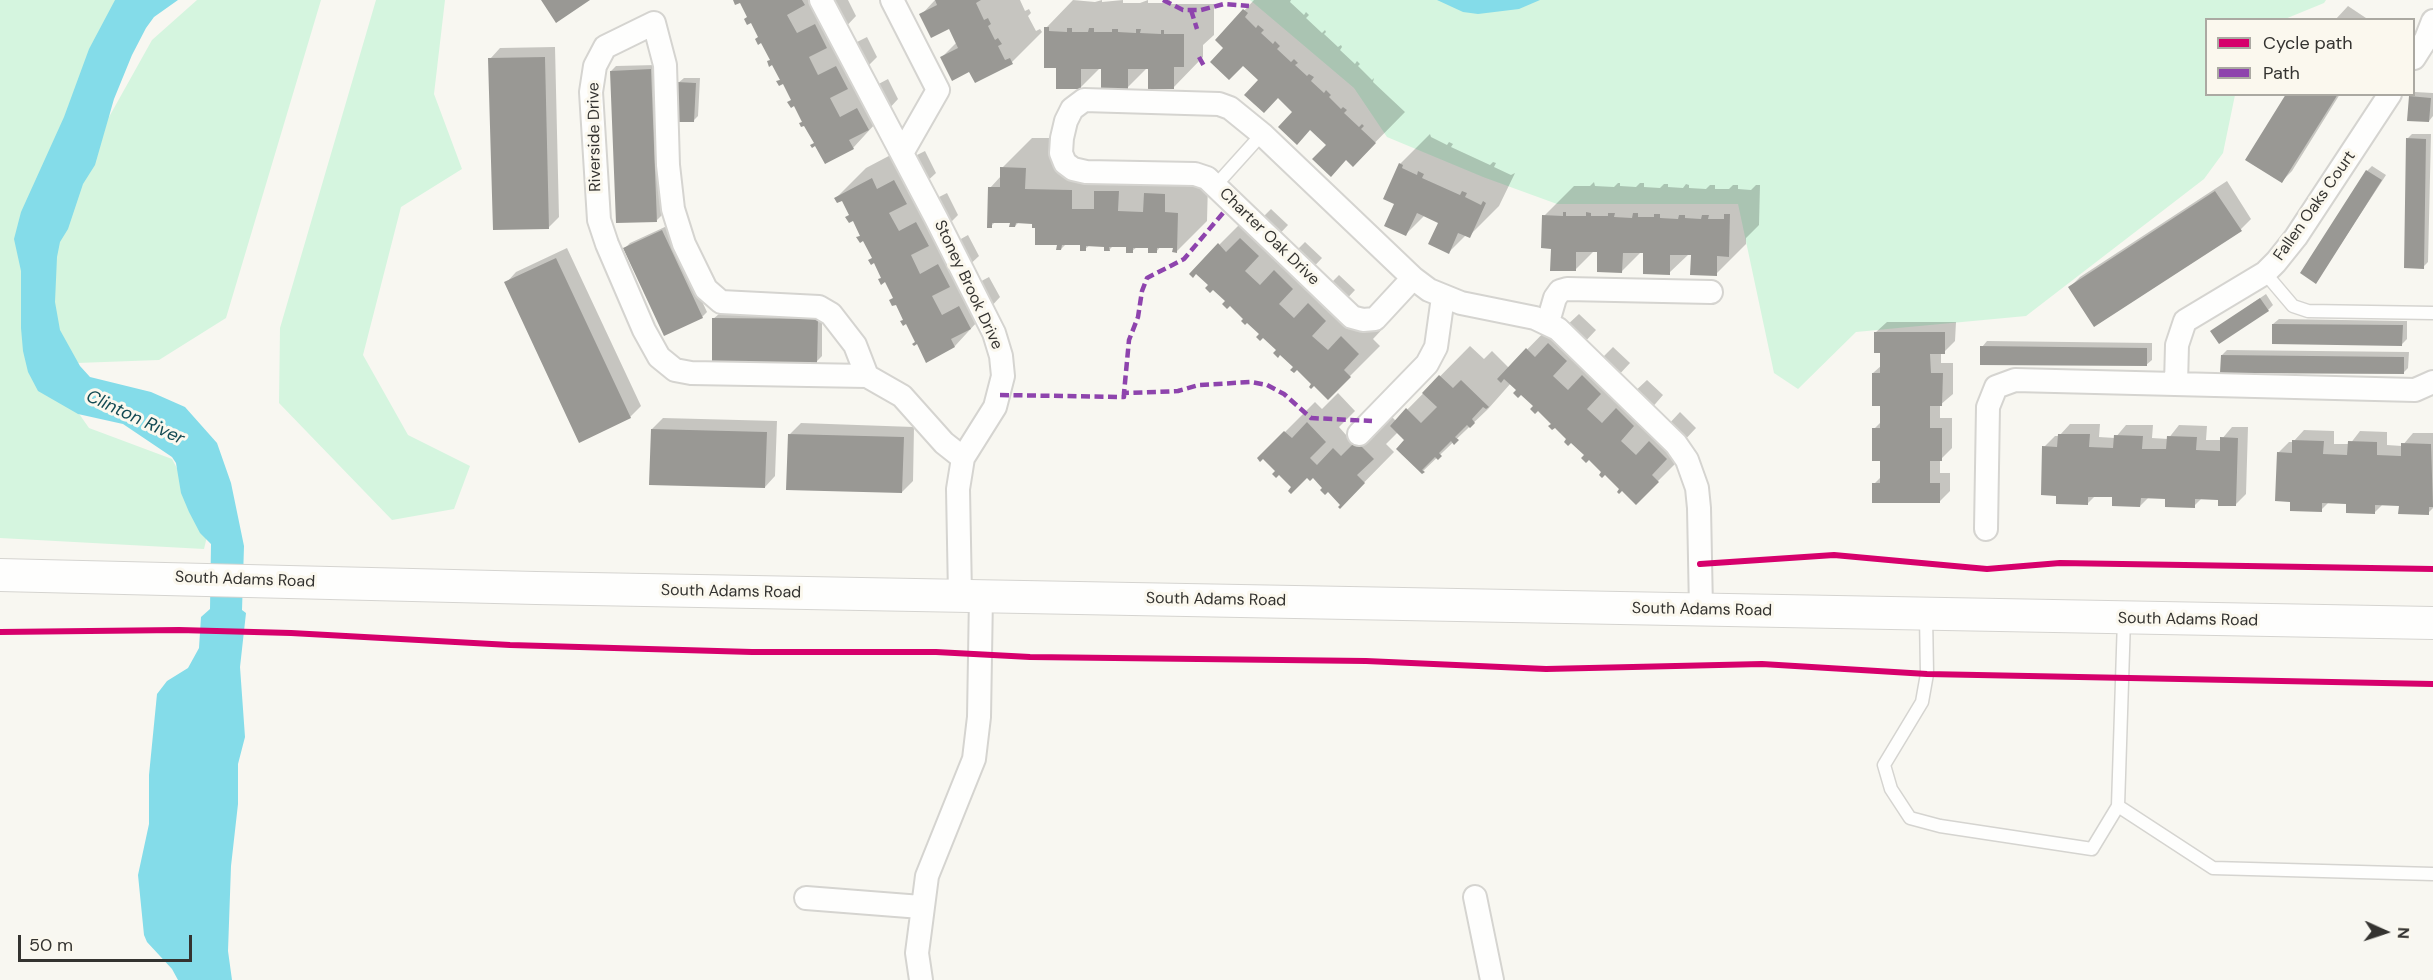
<!DOCTYPE html>
<style>
body{margin:0}
#map{position:relative;width:2433px;height:980px;overflow:hidden;background:#f8f7f1;font-family:"DM Sans",sans-serif}
canvas{display:block}
.legend{position:absolute;left:2205px;top:18px;width:210px;height:78px;box-sizing:border-box;background:#fbf8ee;border:2px solid #aba9a2;margin:0;padding:8px 10px;list-style:none;font-size:18px;color:#343330}
.legend li{display:flex;align-items:center;gap:12px;height:30px}
.legend b{width:30px;border:2px solid #aba9a2}
.north{position:absolute;left:2355px;top:902px;width:60px;height:60px;-webkit-text-stroke:4px #fbf8ee;paint-order:stroke;rotate:93deg;font-size:16px;font-weight:700;line-height:24px;text-align:center;color:#343330}
.north::after{content:'';display:block;margin:auto;width:21px;height:27px;background:#343330;clip-path:polygon(50% 0,100% 100%,50% 72%,0 100%)}
.scale{position:absolute;left:18px;top:935px;width:174px;height:27px;box-sizing:border-box;border:3px solid #343330;border-top:0;padding-left:8px;font-size:18px;line-height:21px;white-space:nowrap;color:#343330;-webkit-text-stroke:4px #fbf8ee;paint-order:stroke}
</style>
<div id="map">
<canvas width="2433" height="980"></canvas>
<ul class="legend">
<li><b style="height:8px;background:#d6006c"></b>Cycle path</li>
<li><b style="height:8px;background:#8e44ad"></b>Path</li>
</ul>
<div class="north">N</div>
<div class="scale">50 m</div>
</div>
<script>
const context = document.querySelector('canvas').getContext('2d');
context.lineJoin = 'round';
function paint(path, color) { context.fillStyle = color; context.fill(path, 'evenodd'); }
const toPath = rows => new Path2D(rows.map(r => 'M' + r).join(''));
function strokePath(path, color, width, dash) { context.strokeStyle = color; context.lineWidth = width; context.lineCap = dash ? 'butt' : 'round'; context.setLineDash(dash || []); context.stroke(path); }
function write(font, color, halo, rows, align = 'center') {
  context.font = font + ' "DM Sans",sans-serif'; context.lineWidth = 6; context.setLineDash([]); context.textBaseline = 'middle'; context.strokeStyle = halo; context.fillStyle = color; for (const [text, x, y, turn = 0] of rows) {
    context.save(); context.translate(x, y); context.rotate((+turn || 0) * Math.PI / 180); context.textAlign = isNaN(turn) ? turn : align; if (halo) context.strokeText(text, 0, 0); context.fillText(text, 0, 0); context.restore();
  }
}
paint(toPath([
 [0,0,129,0,109,117,152,40,197,0,321,0,226,318,159,360,77,363,61,388,89,428,172,459,209,528,204,549,0,538],
 [376,0,445,0,434,94,462,169,401,207,363,355,408,435,470,466,454,509,392,520,279,403,280,328],
 [1250,0,2326,0,2324,3,2285,19,2206,20,2206,94,2235,95,2223,153,2204,179,2026,316,1856,332,1798,389,1774,373,1738,204,1557,204,1483,177,1387,137,1354,88]
]), '#d5f5df');
paint(toPath([
 [115,0,178,0,154,17,146,28,132,55,114,99,95,165,83,184,68,229,60,242,57,257,55,302,60,330,80,366,90,377,151,392,185,407,217,443,231,483,244,546,242,610,246,613,240,667,245,737,238,764,238,804,231,866,228,951,232,980,178,980,172,969,147,942,144,935,138,875,149,824,149,775,157,694,167,681,188,668,199,648,201,617,210,609,211,544,200,533,189,512,181,493,176,463,172,457,123,424,78,414,38,391,28,372,23,351,21,328,21,271,14,239,21,212,64,117,89,49],
 [1437,0,1540,0,1519,9,1478,14,1463,12]
]), '#84dce9');
paint(toPath([
 [735,0,825,0,827,4,835,0,848,0,856,16,841,32,849,46,867,37,877,57,862,72,871,88,888,79,898,99,853,148,815,142,805,124,801,123,803,121,784,82,778,81,781,79,740,1],
 [935,0,1020,0,1025,11,1029,9,1031,13,1028,16,1036,31,1040,29,1042,32,1012,62,942,57,957,42,949,27,921,15],
 [1073,0,1095,2,1102,0,1102,2,1123,0,1123,3,1140,3,1148,0,1148,3,1164,3,1170,0,1170,4,1214,4,1214,35,1203,45,1203,57,1173,88,1150,68,1147,68,1127,88,1101,67,1080,88,1057,67,1046,28],
 [1254,0,1291,0,1290,2,1304,15,1306,12,1309,15,1306,18,1322,33,1325,30,1326,32,1324,34,1338,47,1341,45,1342,47,1340,50,1355,64,1357,61,1360,64,1358,66,1372,80,1374,78,1373,82,1390,98,1393,95,1390,98,1405,112,1353,165,1328,145,1217,40],
 [2348,6,2369,20,2335,20],
 [555,47,559,217,548,228,490,59,500,48],
 [656,65,662,215,657,220,611,71,616,66],
 [684,78,700,78,698,116,693,121,678,83],
 [2415,92,2433,93,2433,116,2429,121,2410,97],
 [2288,94,2340,94,2292,171,2281,182],
 [1430,134,1431,137,1447,145,1449,142,1453,144,1451,147,1490,165,1493,162,1496,163,1494,167,1511,175,1515,173,1499,206,1469,236,1466,235,1449,252,1440,222,1425,215,1406,234,1396,203,1400,164],
 [2412,134,2431,134,2428,262,2423,267,2407,139],
 [1032,138,1056,138,1055,159,1102,161,1102,180,1107,180,1126,161,1148,161,1148,182,1208,183,1207,221,1177,251,1174,247,1161,246,1156,252,1150,247,1137,247,1132,251,1128,246,1113,246,1109,250,1106,245,1090,245,1085,249,1082,244,1066,244,1061,249,1058,244,1036,227,1034,222,1019,222,1015,226,1011,222,996,221,991,226,990,188,1001,176,1002,168],
 [902,149,907,160,925,151,936,173,921,187,929,202,947,193,958,215,943,230,950,245,968,235,979,256,964,270,972,286,989,277,1000,297,955,346,917,341,864,239,858,237,861,235,842,199,836,198,866,168],
 [2372,166,2386,175,2316,282,2367,171],
 [2227,181,2251,219,2241,229,2070,287,2080,277],
 [1594,182,1595,186,1614,187,1618,183,1620,183,1620,186,1636,187,1640,183,1644,183,1644,187,1660,188,1664,184,1668,184,1668,187,1683,188,1686,184,1689,185,1689,188,1706,189,1710,185,1715,185,1715,189,1729,189,1733,185,1738,185,1738,189,1751,190,1756,185,1760,185,1759,225,1746,238,1746,244,1716,274,1692,254,1689,254,1669,273,1645,252,1641,252,1622,271,1599,251,1594,251,1575,270,1553,247,1544,216,1574,186,1590,186],
 [1271,209,1288,225,1274,240,1291,256,1305,242,1322,258,1308,273,1325,289,1339,275,1355,290,1341,305,1358,321,1372,307,1388,323,1373,339,1380,346,1328,398,1227,301,1219,245,1249,215,1257,223],
 [667,226,707,312,702,317,625,248,630,243],
 [567,248,641,406,630,417,506,283,516,272],
 [2266,294,2273,305,2268,310,2212,331],
 [719,314,822,315,822,356,817,361,713,319],
 [1579,314,1596,330,1582,345,1599,361,1613,347,1630,363,1616,378,1632,394,1647,380,1663,395,1650,410,1667,426,1680,412,1696,428,1681,444,1688,451,1636,503,1511,383,1488,409,1422,472,1407,440,1398,432,1386,444,1394,452,1342,505,1313,476,1307,476,1293,487,1263,457,1259,458,1315,402,1322,409,1338,393,1355,411,1339,427,1347,436,1364,419,1387,412,1396,421,1470,346,1484,359,1492,351,1509,368,1557,319,1565,327],
 [2279,319,2407,321,2407,339,2402,344,2273,324],
 [1887,322,1956,322,1955,341,1944,352,1941,352,1941,363,1953,363,1953,394,1940,405,1940,418,1952,418,1952,448,1940,460,1940,473,1950,473,1950,491,1939,502,1874,484,1882,476,1882,459,1874,429,1882,421,1882,404,1873,373,1882,365,1882,352,1876,332],
 [1987,341,2152,343,2152,360,2146,365,1982,347],
 [2227,350,2409,352,2408,368,2403,373,2222,355],
 [663,418,777,421,775,476,765,487,652,429],
 [801,423,914,427,913,481,902,492,790,434],
 [2070,424,2100,424,2099,437,2115,438,2126,425,2153,425,2152,438,2168,439,2179,425,2207,426,2206,440,2221,440,2232,427,2248,427,2246,494,2235,505,2220,498,2202,498,2194,506,2167,497,2149,497,2140,506,2113,496,2096,495,2087,504,2058,494,2044,447,2055,436,2059,436],
 [2304,430,2334,431,2334,444,2350,444,2360,431,2387,432,2387,445,2402,446,2413,433,2433,433,2433,508,2428,513,2400,504,2383,504,2374,513,2347,502,2329,502,2321,510,2291,501,2278,453,2289,442,2293,442]
]), '#0003');
paint(toPath([
 [541,0,590,0,556,23],
 [733,0,802,0,805,5,787,15,797,33,815,24,827,48,809,57,818,75,836,66,848,89,830,98,840,117,857,108,869,130,849,140,854,149,825,164,815,146,812,148,810,145,814,143,804,126,801,127,799,123,802,122,794,106,791,108,787,102,791,100,783,84,779,86,776,81,780,80,772,65,769,67,767,61,770,60,761,43,758,45,755,39,758,37,751,23,747,25,744,19,747,17,740,3,735,5],
 [935,0,981,0,976,3,984,20,988,18,991,24,988,26,995,40,998,38,1002,44,998,46,1005,60,1010,58,1013,64,975,83,969,72,952,81,940,57,958,48,949,29,931,38,919,14,937,5],
 [1243,9,1248,13,1245,17,1256,28,1258,25,1264,30,1261,33,1273,44,1275,41,1280,46,1277,49,1291,62,1294,59,1298,63,1295,65,1307,76,1309,74,1314,77,1311,81,1324,93,1326,90,1331,95,1329,97,1341,109,1343,107,1347,110,1344,113,1359,127,1362,124,1364,126,1361,129,1376,143,1353,167,1346,160,1331,177,1312,159,1326,145,1310,130,1297,145,1278,127,1292,112,1278,98,1264,113,1244,95,1258,80,1243,66,1229,80,1210,62,1223,48,1215,40],
 [1044,27,1049,27,1049,31,1067,32,1067,28,1072,28,1072,32,1088,32,1089,28,1094,28,1094,32,1112,32,1112,29,1118,29,1118,32,1136,33,1136,29,1141,29,1140,33,1161,34,1161,30,1164,30,1164,34,1184,34,1184,67,1174,67,1174,89,1148,89,1148,69,1128,69,1128,89,1101,89,1101,69,1081,69,1081,89,1056,89,1056,68,1044,68],
 [545,57,549,229,493,230,488,58],
 [651,69,657,222,616,223,610,71],
 [677,82,696,83,694,122,675,122],
 [2286,94,2338,94,2282,183,2245,160],
 [2409,96,2431,98,2429,122,2407,121],
 [2406,138,2426,139,2424,269,2404,268],
 [1399,163,1403,165,1402,168,1417,175,1418,171,1424,174,1422,178,1460,195,1462,191,1467,193,1465,197,1481,205,1483,201,1486,203,1470,238,1458,233,1449,254,1428,244,1438,223,1417,213,1406,236,1384,226,1394,204,1383,199],
 [1000,167,1026,168,1025,189,1072,190,1072,209,1094,209,1094,191,1119,191,1118,211,1143,212,1144,193,1165,194,1165,212,1178,213,1177,253,1172,252,1173,248,1157,248,1157,253,1148,253,1148,248,1133,248,1133,253,1126,253,1126,247,1109,247,1110,251,1104,251,1104,247,1086,246,1086,251,1080,251,1080,245,1062,245,1061,250,1056,250,1057,245,1035,245,1035,228,1032,228,1032,224,1016,223,1015,227,1009,227,1010,223,992,223,992,228,987,228,988,187,1000,187],
 [2366,170,2382,180,2316,284,2300,273],
 [872,178,877,189,894,180,907,204,889,213,899,231,916,222,929,246,911,255,920,274,938,264,950,287,932,296,942,315,959,306,971,329,951,339,955,347,926,363,917,344,914,346,912,344,915,342,906,324,903,326,900,321,903,320,896,305,892,306,889,300,893,298,885,282,881,285,878,279,881,278,874,263,871,265,868,260,872,258,863,241,860,243,856,237,860,236,853,221,849,223,845,217,849,215,842,201,837,203,834,198],
 [2215,191,2242,231,2094,327,2068,287],
 [1563,212,1566,212,1566,216,1586,216,1586,212,1591,213,1591,216,1608,216,1608,213,1615,213,1614,217,1632,218,1633,213,1638,213,1638,217,1654,217,1654,214,1660,214,1660,218,1678,219,1679,215,1685,215,1685,218,1701,219,1702,215,1709,215,1708,219,1724,219,1724,214,1730,214,1729,257,1717,256,1717,276,1690,275,1691,255,1670,255,1670,275,1643,274,1643,253,1623,253,1622,273,1597,272,1597,252,1576,252,1576,271,1550,271,1551,249,1541,248,1542,215,1563,216],
 [662,230,703,318,664,336,623,248],
 [1240,238,1259,256,1245,271,1260,285,1274,270,1293,289,1279,304,1294,318,1308,303,1326,321,1312,336,1328,350,1341,336,1359,354,1344,370,1351,377,1328,400,1314,386,1311,389,1309,387,1311,384,1297,370,1294,373,1290,370,1293,367,1280,355,1278,358,1273,353,1276,350,1263,338,1260,341,1256,337,1259,334,1247,323,1245,325,1241,321,1243,319,1230,306,1227,309,1222,304,1225,301,1213,290,1210,293,1205,288,1208,285,1196,274,1193,278,1189,274,1218,243,1226,252],
 [556,258,631,418,579,443,504,282],
 [2260,298,2269,311,2219,344,2210,331],
 [712,318,818,319,817,363,712,362],
 [2272,324,2403,325,2402,346,2272,344],
 [1874,332,1945,332,1945,354,1930,354,1931,373,1943,373,1942,406,1930,406,1930,428,1942,428,1942,461,1930,461,1930,483,1940,483,1940,503,1872,503,1872,483,1880,483,1880,461,1872,461,1872,428,1880,428,1880,406,1872,406,1872,373,1880,373,1880,353,1874,353],
 [1548,343,1567,361,1553,376,1568,390,1582,375,1601,394,1587,409,1602,423,1616,408,1634,426,1621,441,1636,455,1649,441,1667,459,1652,475,1659,482,1636,505,1622,491,1619,494,1617,492,1619,489,1605,475,1602,478,1599,475,1601,472,1589,460,1586,463,1581,458,1584,455,1571,443,1568,446,1564,442,1566,439,1555,428,1552,430,1548,426,1551,424,1538,411,1535,414,1530,409,1533,406,1521,395,1518,398,1513,393,1516,390,1504,379,1501,383,1497,379,1526,348,1535,357],
 [1980,346,2147,348,2147,366,1980,365],
 [2221,355,2404,357,2404,374,2220,373],
 [1439,375,1453,388,1461,380,1489,407,1486,409,1483,407,1472,419,1475,423,1470,428,1467,425,1455,437,1459,440,1454,445,1451,441,1439,453,1442,456,1438,460,1435,457,1422,470,1425,472,1422,474,1396,449,1404,440,1390,426,1406,408,1421,423,1437,407,1422,393],
 [1307,422,1326,442,1310,458,1317,465,1333,448,1341,456,1356,441,1374,459,1357,475,1365,483,1340,509,1338,507,1340,505,1328,492,1325,495,1320,490,1322,488,1313,478,1310,481,1307,478,1291,494,1288,491,1291,487,1279,475,1276,478,1272,474,1275,471,1263,459,1260,462,1257,458,1284,431,1292,438],
 [651,429,767,432,765,488,649,485],
 [788,434,904,437,902,493,786,490],
 [2058,434,2090,434,2089,447,2113,448,2114,435,2143,436,2142,449,2166,449,2167,436,2197,437,2196,450,2220,451,2220,437,2238,438,2236,506,2218,506,2218,500,2195,499,2195,508,2165,507,2165,499,2141,498,2140,507,2112,506,2112,497,2088,497,2088,505,2056,504,2056,496,2041,495,2042,446,2057,447],
 [2292,440,2324,441,2323,454,2347,455,2348,441,2377,442,2377,455,2401,456,2401,443,2431,444,2433,507,2429,507,2429,515,2398,514,2399,506,2375,505,2375,514,2346,513,2346,504,2322,503,2322,512,2290,511,2290,502,2275,501,2277,452,2292,453]
]), '#999894');
const service = toPath([
 [1216,185,1262,134],
 [2265,273,2293,306,2308,311,2433,313],
 [1926,615,1927,674,1922,702,1884,765,1891,789,1910,818,1940,826,2092,849,2118,806],
 [2124,619,2118,806,2213,868,2433,874]
]);
const minor = toPath([
 [821,0,936,218,994,333,1001,356,1003,376,995,407,963,458,958,489,960,595],
 [892,0,938,90,902,153],
 [2414,58,2426,39,2433,21],
 [1413,278,1375,319,1363,320,1352,317,1207,178,1195,174,1086,172,1073,169,1065,163,1061,153,1062,138,1066,121,1072,109,1084,100,1219,104,1230,108,1262,134,1413,278,1429,290,1461,303,1535,318,1558,329,1676,444,1687,460,1697,488,1699,508,1701,609],
 [1548,322,1555,298,1560,291,1567,289,1711,292],
 [867,376,691,373,675,370,659,357,644,330,607,244,599,220,591,92,595,66,605,47,654,23,665,65,668,165,673,209,684,244,706,289,721,302,819,307,831,314,855,345,867,376,902,396,944,443,963,458],
 [2176,384,2177,345,2185,321,2265,273,2276,262,2296,237,2390,94],
 [1359,434,1427,364,1436,347,1443,297],
 [1986,529,1988,407,1996,387,2015,380,2415,390,2433,382],
 [1475,897,1492,980],
 [806,898,921,907],
 [921,980,917,953,927,876,974,759,979,717,981,596]
]);
const secondary = toPath([
 [0,575,536,588,2433,623]
]);
strokePath(service, '#d5d4d0', 15);
strokePath(minor, '#d5d4d0', 26);
strokePath(secondary, '#d5d4d0', 34);
strokePath(service, '#fefefd', 12);
strokePath(minor, '#fefefd', 22);
strokePath(secondary, '#fefefd', 32);
strokePath(toPath([
 [1163,0,1183,10,1201,10,1224,4,1249,6],
 [1191,10,1197,29],
 [1199,57,1204,66],
 [1223,213,1184,259,1147,278,1142,291,1138,317,1129,340,1124,393,1157,392,1178,391,1199,385,1251,382,1267,385,1284,394,1311,418,1372,421],
 [1000,395,1124,397,1124,393]
]), '#8e44ad', 4.5, [9, 4.5]);
strokePath(toPath([
 [1700,564,1834,555,1987,569,2060,563,2433,569],
 [0,632,179,630,291,633,510,645,752,652,936,652,1030,657,1366,661,1546,669,1762,664,1927,674,2433,684]
]), '#d6006c', 6);
write('16px', '#343330', '#fbf8ee', [
 ["Riverside Drive",595,137,-91],
 ["Fallen Oaks Court",2315,206,-55],
 ["Charter Oak Drive",1269,237,44],
 ["Stoney Brook Drive",968,285,65],
 ["South Adams Road",245,580,2],
 ["South Adams Road",731,592,1],
 ["South Adams Road",1216,600,1],
 ["South Adams Road",1702,610,1],
 ["South Adams Road",2188,620,1]
]);
write('italic 18px', '#124a53', '#fbf8ee', [
 ["Clinton River",135,418,25]
]);
</script>
